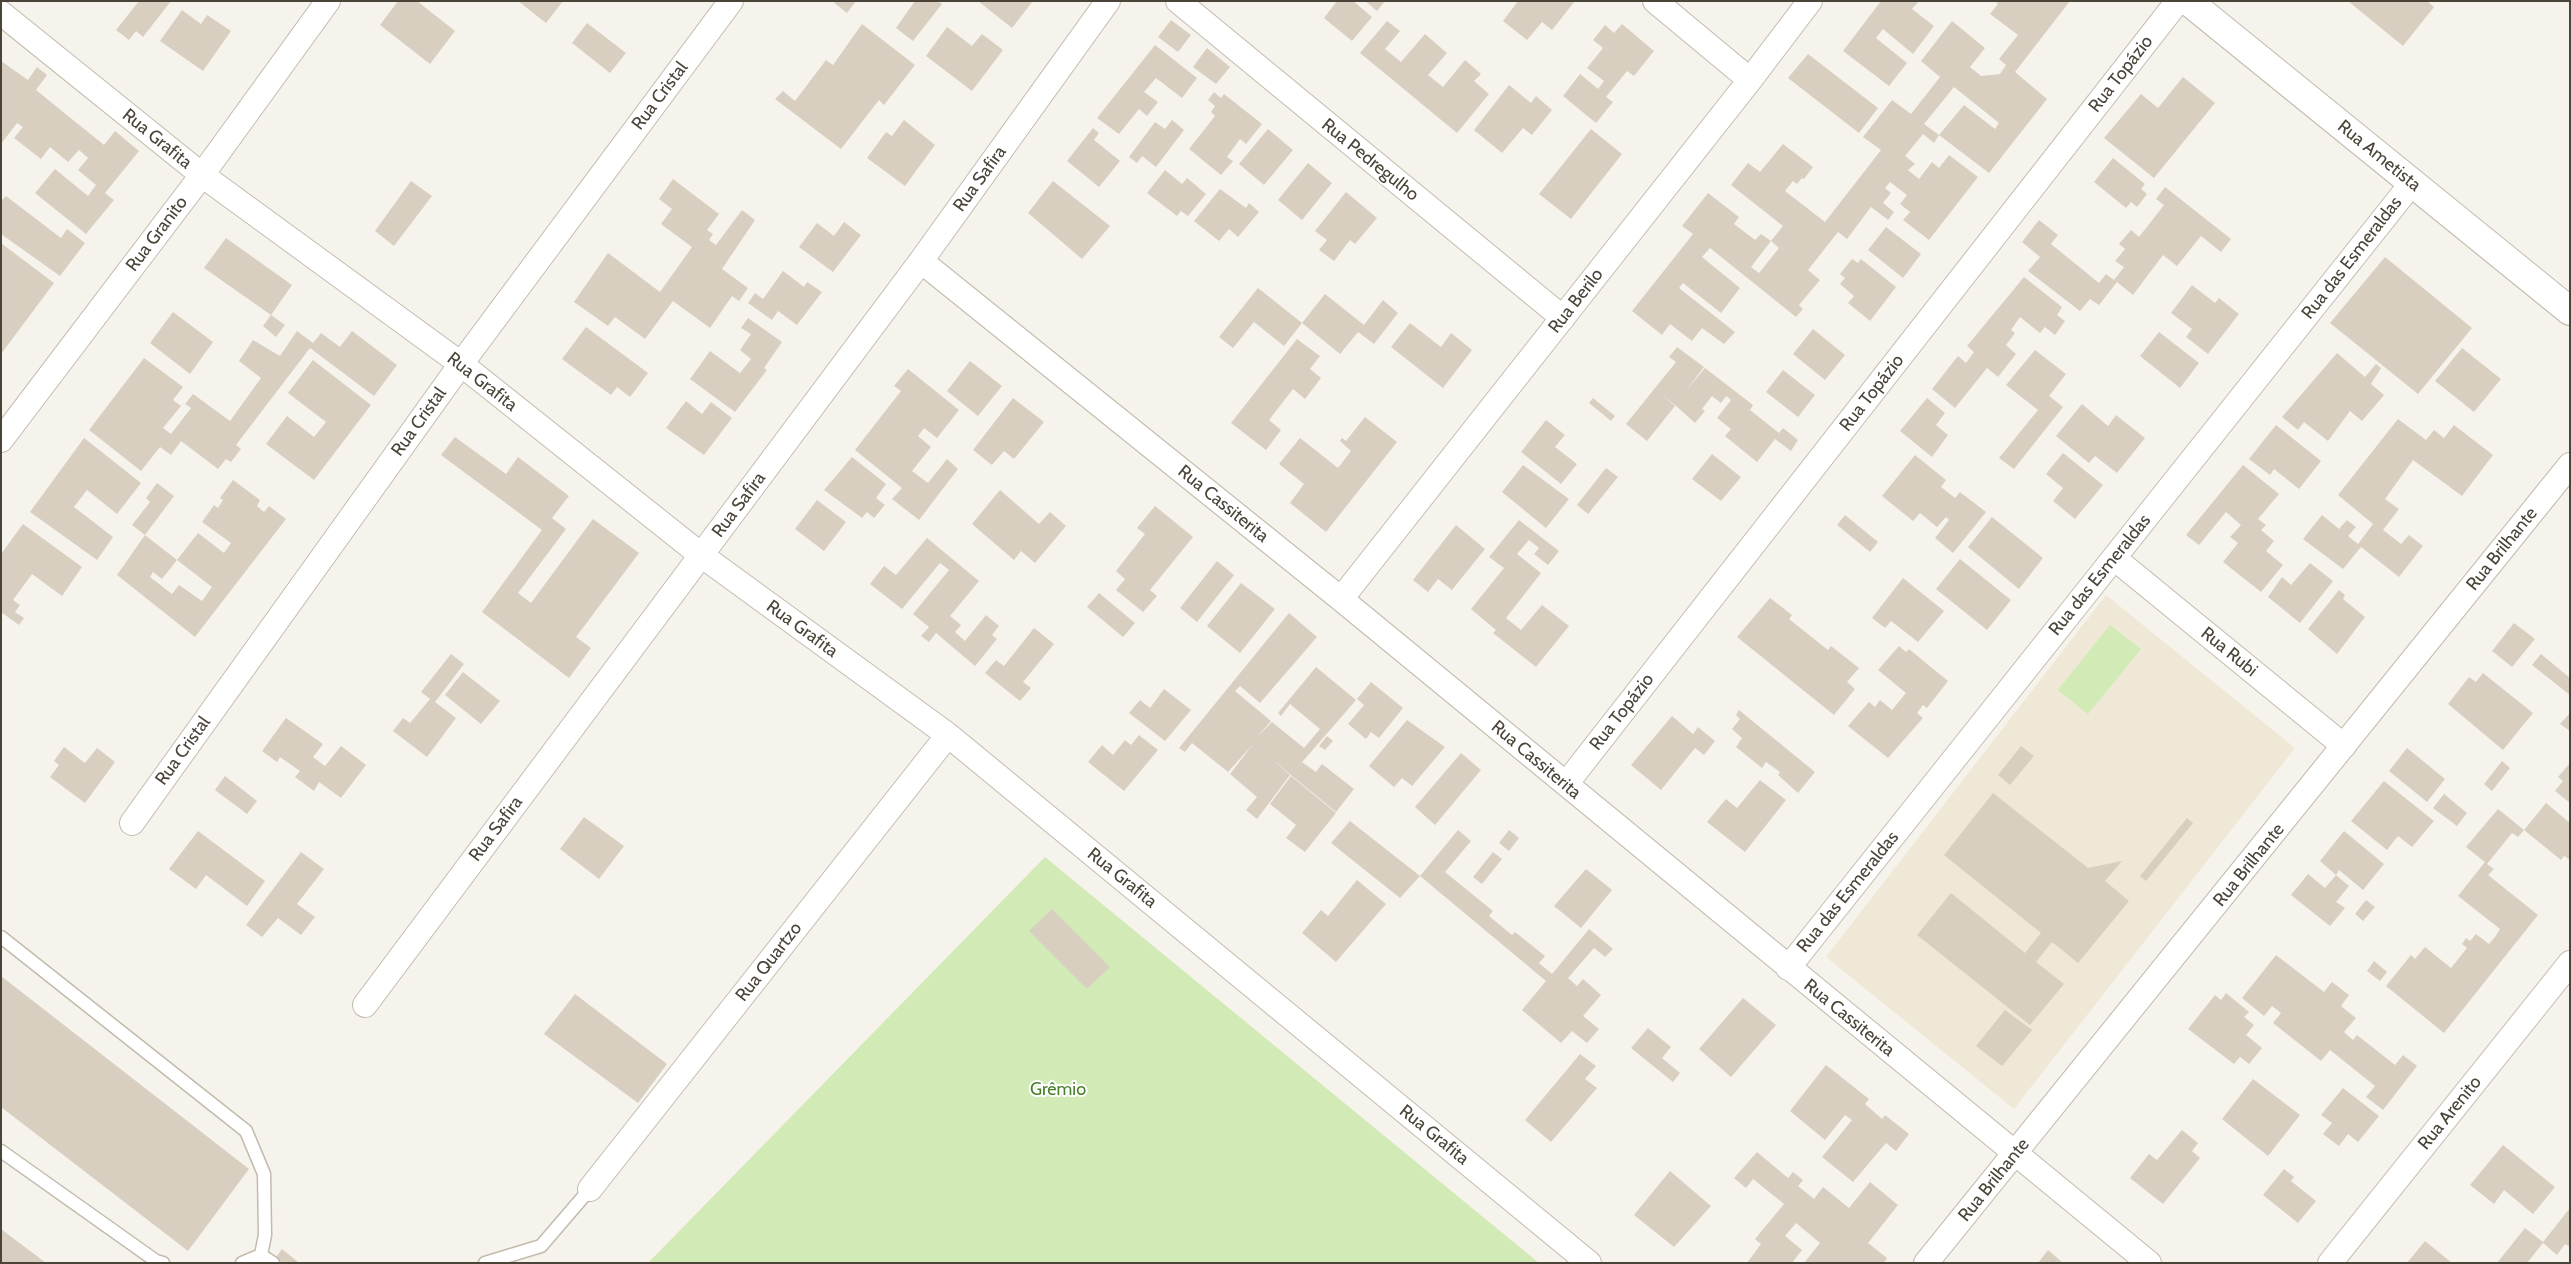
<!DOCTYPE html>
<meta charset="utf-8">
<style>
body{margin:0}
#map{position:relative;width:2571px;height:1264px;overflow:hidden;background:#f6f3ec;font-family:Cabin,sans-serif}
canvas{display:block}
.frame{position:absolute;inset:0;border:2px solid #4b4439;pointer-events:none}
</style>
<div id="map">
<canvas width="2571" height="1264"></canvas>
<div class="frame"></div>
</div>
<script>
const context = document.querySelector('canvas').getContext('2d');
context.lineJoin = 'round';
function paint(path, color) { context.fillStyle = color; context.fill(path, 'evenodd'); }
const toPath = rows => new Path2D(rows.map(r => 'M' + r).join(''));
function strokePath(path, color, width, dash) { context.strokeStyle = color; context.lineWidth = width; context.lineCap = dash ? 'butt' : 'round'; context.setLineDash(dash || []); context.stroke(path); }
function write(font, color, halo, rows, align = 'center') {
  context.font = font + ' Cabin,sans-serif'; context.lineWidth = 4; context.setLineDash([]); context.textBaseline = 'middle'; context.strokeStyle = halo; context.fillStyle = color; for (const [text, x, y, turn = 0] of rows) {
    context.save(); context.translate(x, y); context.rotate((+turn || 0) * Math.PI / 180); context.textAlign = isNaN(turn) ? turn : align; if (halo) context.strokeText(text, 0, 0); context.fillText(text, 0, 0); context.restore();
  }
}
paint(toPath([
 [2106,595,2295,748,2014,1109,1826,957]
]), '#efe8d6');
paint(toPath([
 [2110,625,2141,649,2088,714,2058,690],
 [1045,857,1539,1263,648,1263]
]), '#d2eab5');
paint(toPath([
 [139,1,171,1,143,37,136,31,129,40,116,30],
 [398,1,417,1,455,31,430,64,380,25],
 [518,1,563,1,546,23],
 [832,1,856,1,847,13],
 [915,1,938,1,942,4,913,41,896,28],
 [978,1,1033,1,1012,28],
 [1337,1,1353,1,1372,17,1352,41,1324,18],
 [1365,1,1385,1,1377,11],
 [1518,1,1575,1,1552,30,1542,22,1527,40,1503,21],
 [1881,1,1919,1,1912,9,1934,26,1913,54,1883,29,1876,38,1907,63,1889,86,1843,51],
 [1995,1,2070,1,2015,72,2047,99,1989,173,1939,135,1934,143,1923,134,1905,156,1915,164,1908,170,1919,179,1932,162,1939,168,1949,155,1978,177,1929,240,1903,220,1910,212,1900,204,1907,195,1890,182,1885,188,1891,193,1883,203,1894,212,1888,220,1871,207,1847,239,1838,232,1808,270,1820,280,1799,305,1803,309,1796,317,1710,248,1702,257,1740,288,1721,313,1683,283,1679,288,1735,332,1724,344,1702,328,1692,341,1670,324,1662,335,1632,311,1693,234,1682,226,1708,193,1739,217,1734,224,1755,240,1761,234,1771,241,1751,267,1759,273,1779,248,1771,241,1783,226,1731,185,1748,163,1760,172,1783,144,1813,167,1804,179,1802,178,1797,184,1793,181,1785,191,1825,222,1881,150,1863,137,1892,100,1911,114,1940,77,1921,61,1952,21,1985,48,1970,67,1981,76,2000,74,2006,65,1999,59,2018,35,1990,14,1998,4],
 [1954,87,1999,123,1995,129,1964,105,1939,135,1924,124],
 [2348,1,2427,1,2434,7,2403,46],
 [182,10,201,24,207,15,231,31,203,71,160,41],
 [1171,20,1191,35,1178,52,1158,37],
 [1387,21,1400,31,1385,49,1401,62,1425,34,1447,53,1428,75,1443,87,1465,60,1481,74,1474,81,1489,94,1457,133,1360,53],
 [587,23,626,53,610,73,572,43],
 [862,24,915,65,884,105,879,100,841,149,775,99,783,91,795,101,826,60,833,65],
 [1622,24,1654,51,1634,76,1627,71,1606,97,1613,102,1596,123,1563,96,1580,74,1598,89,1604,81,1587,68,1603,48,1593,40,1605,25,1614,33],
 [947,27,972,46,982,34,1003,50,972,91,926,56],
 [1155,45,1197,78,1182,98,1156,78,1144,92,1158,102,1147,116,1139,109,1119,134,1097,118],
 [1207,48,1230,67,1216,84,1193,67],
 [1808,54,1878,108,1859,133,1788,78],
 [1,61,28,80,37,67,47,75,36,90,104,145,115,131,139,151,105,193,114,200,86,234,35,193,55,169,88,196,96,185,78,170,88,158,79,150,68,162,50,147,41,159,14,138,23,127,17,123,1,144],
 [2183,77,2215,103,2154,178,2104,138,2141,94,2158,108],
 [1509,85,1531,103,1536,96,1552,110,1532,135,1523,128,1502,153,1474,130],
 [1214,92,1221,98,1224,94,1262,124,1246,144,1240,139,1227,157,1233,161,1221,175,1189,149,1215,116,1211,112,1215,106,1208,100],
 [904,120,935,145,905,186,867,158,886,132,892,136],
 [1172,120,1184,130,1156,167,1142,156,1137,163,1129,157,1155,122,1165,129],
 [1093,128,1099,133,1094,140,1120,161,1099,187,1067,161],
 [1268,129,1293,150,1264,185,1239,164],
 [1591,129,1622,154,1571,219,1539,194],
 [2113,158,2145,184,2141,189,2147,194,2137,207,2131,202,2126,208,2094,182],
 [1308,163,1332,183,1302,220,1278,200],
 [1165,170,1182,184,1187,178,1206,194,1188,216,1181,211,1177,216,1147,193],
 [673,179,719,214,707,230,713,234,709,240,716,245,742,210,755,220,722,269,748,288,739,301,732,296,710,328,673,301,645,339,615,317,608,326,574,302,608,253,660,292,692,247,661,224,672,209,659,199],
 [411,181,432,196,394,246,375,231],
 [1053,181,1110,226,1082,259,1028,213],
 [2165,187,2231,239,2221,252,2201,236,2177,266,2163,255,2133,295,2117,282,2099,305,2090,299,2080,311,2028,271,2040,257,2022,242,2039,220,2058,235,2051,244,2099,283,2106,274,2114,280,2124,267,2115,261,2125,249,2119,244,2131,230,2139,237,2164,205,2156,199],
 [1220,189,1246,208,1249,203,1259,212,1238,237,1229,229,1219,241,1194,221],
 [1346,192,1377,218,1355,244,1350,240,1334,261,1319,250,1327,240,1315,231],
 [6,196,61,238,67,229,85,243,60,276,1,234,1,201],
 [844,222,861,235,833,272,799,247,817,223,834,236],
 [1886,227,1921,254,1903,278,1868,250],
 [226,238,292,285,271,315,204,268],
 [1,243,54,283,1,354,2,302],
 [2385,257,2472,328,2418,394,2330,323],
 [1852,259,1858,263,1861,259,1896,287,1870,321,1848,303,1854,296,1840,284,1845,278,1840,274],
 [783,271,804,287,807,282,822,292,797,325,778,311,772,320,748,303,755,293,763,299],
 [2024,277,2062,307,2057,315,2065,321,2055,335,2045,327,2040,333,2020,317,2011,330,2015,333,2006,345,2016,354,1998,377,1987,368,1955,408,1932,389,1958,356,1966,363,1974,352,1967,346],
 [2192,285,2215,303,2219,298,2239,314,2208,354,2186,337,2192,329,2171,313],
 [1258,288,1302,323,1325,294,1364,325,1383,300,1398,313,1374,344,1358,332,1340,354,1302,323,1284,346,1254,322,1233,348,1219,337],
 [173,312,213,342,190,374,150,343],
 [271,315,285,325,276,337,263,326],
 [748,318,782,342,764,368,767,370,735,412,690,379,710,351,740,373,751,359,740,350,751,334,741,328],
 [1410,323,1441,347,1451,333,1472,350,1443,388,1391,347],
 [586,327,648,373,630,397,617,387,611,395,562,359],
 [1813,329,1845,355,1825,380,1793,354],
 [297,331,313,343,321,333,340,347,352,331,397,365,374,396,310,348,236,445,241,449,231,462,226,459,218,469,181,441,171,455,160,447,141,471,89,430,144,358,183,387,173,400,181,406,163,428,171,434,191,408,185,404,193,394,230,421,261,378,239,361,253,340,280,356],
 [2159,332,2199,363,2180,388,2140,356],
 [1297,339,1320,356,1310,369,1321,378,1305,399,1293,389,1269,420,1281,430,1266,450,1231,423],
 [1677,347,1704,367,1685,392,1705,368,1753,405,1750,410,1779,433,1783,428,1798,440,1791,451,1775,439,1757,462,1725,436,1731,429,1717,418,1731,400,1726,396,1721,403,1712,396,1702,409,1705,411,1695,423,1675,405,1662,395,1675,406,1647,441,1626,424,1676,362,1669,357],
 [2462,348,2501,379,2474,412,2435,381],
 [2035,350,2066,374,2049,396,2063,407,2014,469,1999,458,2038,410,2006,385],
 [2337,353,2365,377,2376,364,2381,368,2371,384,2384,395,2362,421,2350,411,2328,441,2304,422,2298,430,2282,417],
 [313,360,371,405,314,480,266,444,287,416,314,437,326,422,288,393],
 [970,361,1002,386,978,416,947,391],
 [908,369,959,410,937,438,924,428,918,436,931,447,912,471,928,483,947,459,958,469,919,520,892,499,902,488,855,450,901,391,894,386],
 [1783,370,1815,395,1798,417,1766,392],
 [1013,398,1044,422,1014,459,1004,451,992,465,973,450],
 [1593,398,1615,416,1611,421,1589,403],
 [1927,398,1945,413,1936,425,1948,435,1932,457,1900,431],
 [686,401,702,414,711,402,732,418,704,455,666,428],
 [2082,404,2108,426,2116,415,2145,438,2117,473,2095,456,2089,463,2056,436],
 [1365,417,1397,442,1326,532,1290,503,1304,484,1279,464,1300,438,1338,468,1351,451,1340,441,1342,438,1346,441],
 [2398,419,2426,440,2434,430,2444,438,2454,425,2493,455,2462,496,2413,460,2385,499,2399,509,2383,530,2401,544,2409,535,2423,546,2399,577,2361,547,2343,569,2303,539,2322,515,2339,529,2347,520,2356,527,2348,536,2358,544,2373,524,2338,495],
 [1546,420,1565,435,1555,447,1577,464,1561,484,1521,452],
 [2276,425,2321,461,2299,489,2274,469,2270,475,2249,459],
 [455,437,506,474,518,457,569,496,552,518,566,529,518,593,531,603,593,519,639,553,576,637,591,648,569,678,482,612,542,530,441,455],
 [84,438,141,483,117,514,87,490,74,507,113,537,97,560,30,512],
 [2063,453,2103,485,2075,519,2053,501,2063,488,2046,474],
 [1712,454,1741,477,1721,501,1692,479],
 [1915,455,1946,480,1941,487,1955,498,1960,492,1986,512,1953,553,1935,538,1949,520,1946,517,1937,527,1920,513,1913,521,1882,496],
 [852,457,886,484,876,498,885,505,874,518,867,512,862,518,824,490],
 [1523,465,1569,499,1546,528,1502,492],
 [2243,465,2279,494,2258,519,2266,525,2261,530,2274,541,2266,551,2283,565,2261,592,2223,562,2238,543,2230,537,2241,525,2226,512,2199,545,2186,535],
 [1606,468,1618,477,1588,514,1577,505],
 [233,480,260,500,257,506,264,512,269,506,286,519,195,637,117,575,145,535,177,560,198,533,224,553,231,543,202,522,214,505,218,508,223,500,220,498],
 [177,560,212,587,202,601,179,585,172,594,150,577,153,572,162,579],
 [157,483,174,496,145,535,132,525,150,502,146,498],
 [1000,490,1039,524,1050,512,1066,526,1035,563,1021,551,1014,560,972,524],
 [817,500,846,522,824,551,795,529],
 [1155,506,1193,537,1150,590,1157,596,1143,612,1116,590,1125,579,1116,571,1145,534,1137,528],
 [1845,515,1878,542,1870,552,1837,525],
 [1992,517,2043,558,2019,589,1968,547],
 [1519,520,1559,551,1548,565,1534,554,1539,548,1529,540,1517,554,1541,573,1506,618,1521,630,1542,605,1569,626,1536,667,1493,633,1496,630,1471,609,1504,568,1489,557],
 [23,524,82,567,62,596,32,574,13,600,20,605,15,612,24,618,19,625,1,612,1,554],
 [1456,525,1485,549,1452,590,1438,579,1428,592,1413,580],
 [927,538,979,581,950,616,961,625,955,632,965,641,986,615,999,626,992,635,997,639,975,666,936,633,929,642,921,636,929,627,913,614,949,570,940,563,902,609,870,584,884,566,896,575],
 [1960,559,2011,600,1987,630,1936,589],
 [1217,561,1234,575,1197,622,1180,608],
 [2310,563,2333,581,2300,623,2268,597,2282,577,2291,585],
 [1903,578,1944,611,1918,642,1891,621,1885,628,1872,618],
 [1241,583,1275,609,1240,653,1207,626],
 [2339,590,2345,595,2343,599,2365,617,2337,654,2308,629],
 [1099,593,1135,623,1123,637,1087,607],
 [1770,598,1792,615,1789,619,1828,650,1831,646,1859,668,1847,682,1855,689,1834,715,1737,637],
 [1289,613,1317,637,1260,703,1240,686,1235,691,1271,721,1257,737,1272,722,1304,748,1320,729,1290,704,1281,716,1278,713,1316,667,1356,700,1291,775,1271,758,1290,775,1257,819,1246,810,1257,797,1230,774,1253,744,1228,772,1192,743,1185,752,1179,748],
 [2514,623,2535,639,2512,667,2492,651],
 [1034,628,1054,644,1023,682,1031,688,1020,701,985,673,996,660,1004,666],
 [1899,646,1906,652,1909,649,1948,681,1927,708,1923,705,1917,713,1923,718,1888,758,1848,726,1869,702,1875,707,1880,700,1892,710,1906,693,1878,670],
 [451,654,464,664,435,702,456,718,427,757,393,731,403,718,410,723,430,699,421,692],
 [2541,654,2570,678,2570,695,2532,665],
 [463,672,500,701,481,724,445,695],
 [2483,673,2533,713,2503,750,2448,704,2469,677,2476,682],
 [1371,682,1403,708,1379,738,1371,732,1366,739,1348,724,1364,705,1357,699],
 [1164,689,1191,710,1165,741,1129,713,1140,700,1150,708],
 [1739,710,1815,772,1798,793,1778,775,1780,772,1766,762,1762,768,1736,747,1742,738,1732,729,1740,719,1736,715],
 [2570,713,2570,731,2560,724],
 [1672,716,1693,734,1698,727,1715,741,1704,755,1695,748,1661,790,1631,765],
 [286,718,323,744,313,757,325,766,341,746,366,765,341,798,319,782,314,791,295,777,300,771,280,757,277,762,262,751],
 [1407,720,1445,747,1412,786,1402,778,1394,787,1369,766],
 [1139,735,1158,750,1124,791,1088,762,1102,745,1113,755,1125,740,1131,745],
 [1327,736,1333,741,1325,750,1319,746],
 [2021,746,2034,756,2010,785,1998,775],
 [64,747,85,763,97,748,115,762,85,803,50,777,59,765,54,761],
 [2407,748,2445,779,2427,802,2389,771],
 [1461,753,1481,770,1435,825,1415,807],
 [2502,761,2510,768,2492,791,2484,784],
 [1302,762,1316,772,1322,764,1354,789,1336,812,1291,775],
 [2570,763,2570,803,2555,791,2563,781,2558,777],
 [225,776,257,801,247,814,215,790],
 [1291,776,1336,813,1305,852,1286,838,1296,825,1270,804],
 [1760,780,1786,800,1745,852,1707,822,1726,799,1737,808],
 [2384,781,2434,821,2412,847,2398,836,2387,850,2351,821],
 [1993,793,2088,868,2122,861,2105,881,2129,901,2078,963,2052,942,2036,962,2064,984,2030,1025,1917,935,1951,893,2025,953,2041,933,1944,855],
 [2444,794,2467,813,2457,826,2433,808],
 [2546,803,2570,823,2570,860,2564,856,2561,860,2524,830],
 [2498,809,2524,830,2518,837,2512,833,2487,864,2494,869,2488,875,2538,915,2444,1033,2386,986,2411,955,2415,959,2425,947,2451,968,2467,948,2462,944,2466,938,2470,941,2476,934,2489,944,2495,937,2500,929,2458,896,2485,862,2466,847],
 [584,817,624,846,599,879,560,849],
 [2187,818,2193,823,2146,881,2140,876],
 [1350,821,1420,876,1400,898,1331,843],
 [1458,830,1471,841,1445,872,1493,911,1489,916,1512,935,1515,932,1545,956,1539,963,1552,974,1589,929,1613,949,1605,957,1594,948,1568,978,1577,986,1583,979,1601,995,1583,1016,1599,1029,1587,1043,1572,1031,1561,1043,1522,1010,1546,981,1420,876],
 [1509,830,1519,838,1509,851,1499,843],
 [198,831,265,881,247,906,206,875,196,889,169,869],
 [2344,831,2384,864,2363,890,2339,870,2336,875,2320,861],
 [301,852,324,869,297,904,315,917,301,935,278,918,262,937,246,925],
 [1493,852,1502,859,1482,884,1473,877],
 [1586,869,1612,890,1581,928,1554,906],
 [2308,874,2325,888,2336,875,2349,886,2336,902,2345,908,2330,926,2291,895],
 [1357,880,1386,904,1336,962,1302,933,1321,910,1328,916],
 [2366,900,2375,907,2363,921,2355,914],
 [1052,909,1110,967,1087,989,1029,931],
 [2276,955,2324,992,2332,982,2349,995,2341,1006,2356,1018,2344,1032,2353,1040,2357,1035,2395,1065,2403,1055,2417,1066,2383,1110,2366,1097,2375,1086,2330,1050,2321,1061,2273,1023,2281,1013,2272,1006,2264,1016,2242,998],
 [2374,961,2387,972,2380,981,2367,971],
 [1,976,249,1169,188,1251,1,1107],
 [2226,993,2249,1012,2244,1017,2254,1025,2246,1035,2262,1048,2249,1064,2240,1057,2234,1064,2188,1029,2215,995,2221,1000],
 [575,994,667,1064,638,1103,544,1034],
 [1743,998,1776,1025,1731,1077,1699,1049],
 [2005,1010,2032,1030,2002,1066,1976,1046],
 [1648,1028,1671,1047,1662,1058,1680,1073,1673,1082,1631,1048],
 [1580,1054,1596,1066,1585,1079,1597,1088,1551,1142,1525,1120],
 [1826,1065,1869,1099,1865,1104,1882,1119,1885,1115,1909,1134,1896,1151,1886,1143,1853,1182,1822,1157,1852,1120,1845,1115,1825,1140,1790,1111],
 [2253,1079,2300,1115,2268,1156,2222,1119],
 [2343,1088,2379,1116,2358,1142,2348,1134,2339,1146,2323,1134,2332,1123,2321,1115],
 [2182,1130,2198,1143,2192,1151,2200,1158,2163,1204,2130,1178,2149,1154,2157,1160],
 [2503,1145,2555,1187,2533,1214,2504,1190,2494,1204,2470,1185],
 [1757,1152,1788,1178,1793,1172,1803,1180,1798,1186,1814,1199,1823,1187,1849,1208,1870,1182,1898,1205,1868,1243,1887,1258,1884,1263,1804,1263,1820,1243,1796,1223,1785,1236,1802,1250,1792,1263,1747,1263,1761,1244,1755,1239,1784,1204,1753,1179,1746,1188,1734,1178],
 [2284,1169,2294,1177,2291,1181,2316,1201,2298,1223,2263,1195],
 [1670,1171,1711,1206,1674,1247,1634,1215],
 [2570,1208,2570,1247,2565,1244,2557,1255,2543,1243,2527,1263,2497,1263,2525,1228,2543,1242],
 [1,1229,46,1263,1,1263],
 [2425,1241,2452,1263,2407,1263],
 [282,1249,298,1262,298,1263,273,1261],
 [2048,1250,2063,1263,2038,1263]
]), '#d8cfc1');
const service = toPath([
 [1,937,246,1131,264,1174,265,1235,261,1255],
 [1,1151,156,1261,163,1263],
 [242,1263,261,1255,273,1263],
 [485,1263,541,1246,590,1189]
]);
const minor = toPath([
 [1178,1,1563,318],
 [1655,1,1750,80],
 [1,13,202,175,461,364,701,555,948,735,1589,1263],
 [921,261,1341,599,2149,1263],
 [1,440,202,175,328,1],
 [2114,558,2344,746],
 [1341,599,1750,80,1810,1],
 [1566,784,2178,1],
 [132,823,461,364,731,1],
 [1788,968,2412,183],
 [365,1005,921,261,1108,1],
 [590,1189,948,735],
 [1926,1263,2570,465],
 [2330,1263,2570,963]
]);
const tertiary = toPath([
 [2188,1,2570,311]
]);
strokePath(service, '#c2bbae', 15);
strokePath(minor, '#c2bbae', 26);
strokePath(tertiary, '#c2bbae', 30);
strokePath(service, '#fff', 12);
strokePath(minor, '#fff', 24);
strokePath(tertiary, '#fff', 28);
write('18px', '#4b4439', '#fff', [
 ["Rua Topázio",2121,74,-52],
 ["Rua Cristal",660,96,-53],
 ["Rua Grafita",157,139,39],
 ["Rua Ametista",2379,156,39],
 ["Rua Pedregulho",1370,160,39],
 ["Rua Safira",980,179,-54],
 ["Rua Granito",157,234,-53],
 ["Rua das Esmeraldas",2352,258,-52],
 ["Rua Berilo",1576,301,-52],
 ["Rua Grafita",482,382,38],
 ["Rua Topázio",1872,393,-52],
 ["Rua Cristal",419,422,-54],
 ["Rua Cassiterita",1223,504,39],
 ["Rua Safira",739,505,-53],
 ["Rua Brilhante",2502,549,-51],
 ["Rua das Esmeraldas",2100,575,-51],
 ["Rua Grafita",802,629,36],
 ["Rua Rubi",2229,652,39],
 ["Rua Topázio",1622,712,-52],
 ["Rua Cristal",183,751,-54],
 ["Rua Cassiterita",1536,760,40],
 ["Rua Safira",496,829,-53],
 ["Rua Brilhante",2249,865,-51],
 ["Rua Grafita",1122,878,39],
 ["Rua das Esmeraldas",1848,892,-51],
 ["Rua Quartzo",769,962,-52],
 ["Rua Cassiterita",1849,1018,39],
 ["Rua Arenito",2450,1113,-51],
 ["Rua Grafita",1434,1135,39],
 ["Rua Brilhante",1994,1180,-51]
]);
write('18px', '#4a7f2a', '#fff', [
 ["Grêmio",1058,1090]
]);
</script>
